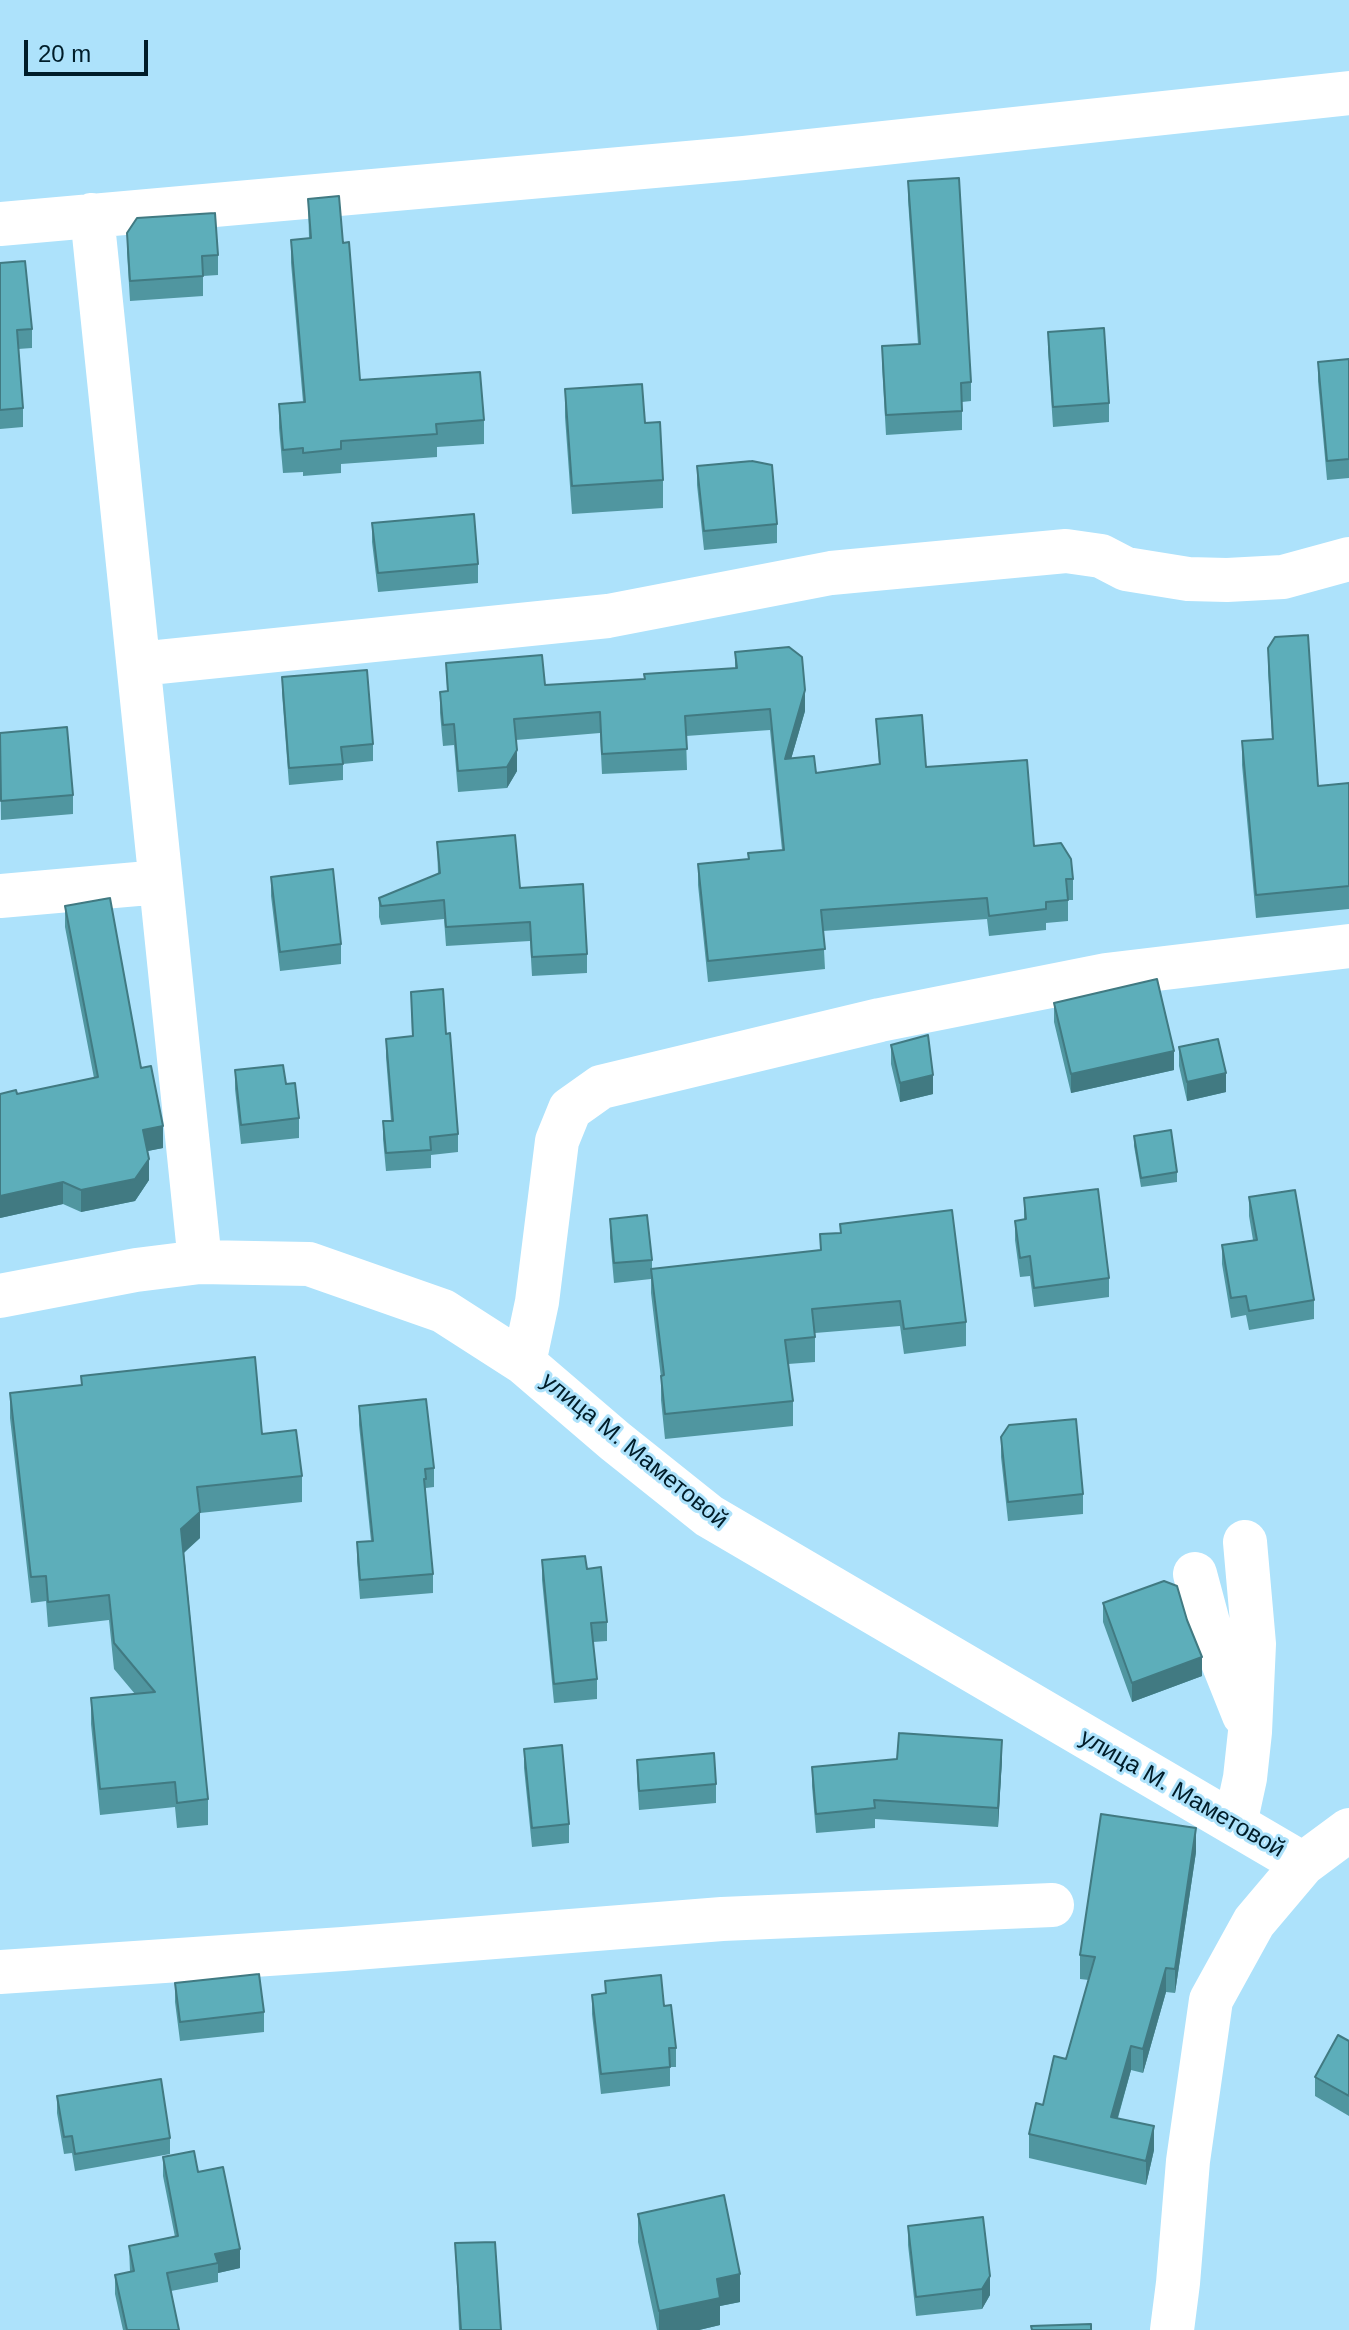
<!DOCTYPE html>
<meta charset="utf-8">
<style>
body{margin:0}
#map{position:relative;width:1349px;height:2330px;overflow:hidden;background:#ade2fb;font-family:Helvetica,sans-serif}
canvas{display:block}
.scale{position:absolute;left:24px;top:40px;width:124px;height:36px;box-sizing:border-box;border:4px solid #001d29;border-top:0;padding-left:10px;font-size:24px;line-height:28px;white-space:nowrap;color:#001d29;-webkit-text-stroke:6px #ade2fb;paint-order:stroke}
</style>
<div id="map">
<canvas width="1349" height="2330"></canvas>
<div class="scale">20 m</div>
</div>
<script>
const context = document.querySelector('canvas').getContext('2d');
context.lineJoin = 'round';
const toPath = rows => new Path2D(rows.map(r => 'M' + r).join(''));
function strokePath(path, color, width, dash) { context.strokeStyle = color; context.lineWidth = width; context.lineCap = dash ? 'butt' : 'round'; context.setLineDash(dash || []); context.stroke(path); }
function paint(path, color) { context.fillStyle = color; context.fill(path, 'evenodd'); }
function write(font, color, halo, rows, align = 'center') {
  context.font = font + ' Helvetica,sans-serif'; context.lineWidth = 6; context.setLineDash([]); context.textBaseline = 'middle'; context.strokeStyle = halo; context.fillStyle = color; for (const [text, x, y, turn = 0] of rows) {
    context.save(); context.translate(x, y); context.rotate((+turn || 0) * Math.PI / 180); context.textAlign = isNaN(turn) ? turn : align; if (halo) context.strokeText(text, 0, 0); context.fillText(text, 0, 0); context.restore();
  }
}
strokePath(toPath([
 [92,215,200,1262],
 [0,224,744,158,1349,93],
 [139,664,608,616,831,573,1066,551,1101,556,1126,569,1188,579,1227,580,1283,577,1349,559],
 [0,896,160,882],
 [0,1296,136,1270,200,1262,309,1264,443,1311,524,1363,615,1441,709,1516,1303,1864],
 [524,1363,537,1302,557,1141,570,1109,601,1087,880,1020,1106,975,1349,946],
 [1195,1574,1210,1630,1244,1715],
 [1235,1824,1245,1778,1250,1732,1254,1644,1245,1542],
 [0,1972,343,1949,722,1919,1052,1905],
 [1172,2330,1178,2283,1188,2161,1211,2000,1254,1922,1303,1864,1349,1830]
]), '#fff', 44);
paint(toPath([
 [908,181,971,382,971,401,962,402,962,430,886,435,882,365,882,346,918,344,908,200],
 [308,199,343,243,360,380,484,420,484,444,437,447,437,457,341,464,341,473,303,476,303,472,283,473,279,428,279,404,303,402,291,263,291,240,309,238],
 [127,233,218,255,218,275,203,276,203,296,130,301,127,252],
 [0,263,32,329,32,348,18,349,23,408,23,427,0,429],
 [1048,332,1109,403,1109,422,1053,427,1048,351],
 [1349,359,1349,478,1327,480,1318,381,1318,362],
 [565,389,645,423,663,480,663,508,572,514,565,417],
 [697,466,777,524,777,543,704,550,697,485],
 [372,523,478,564,478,583,378,592,372,542],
 [1268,648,1318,786,1349,783,1349,909,1256,918,1242,765,1242,741,1272,739,1268,671],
 [735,652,805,711,791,759,816,773,879,764,876,719,926,767,1034,846,1073,879,1073,900,1068,900,1068,921,1046,923,1046,930,989,936,987,919,823,931,825,969,708,982,698,885,698,864,748,859,782,850,770,730,686,736,687,770,602,774,600,733,516,740,517,771,507,788,458,792,454,745,443,746,440,713,440,692,447,691,446,663,545,685,644,679,735,668],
 [282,677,373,744,373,761,343,764,343,780,289,785,282,693],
 [0,733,73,795,73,814,1,820],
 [437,842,520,888,587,954,587,973,532,976,530,941,446,946,444,919,381,925,379,917,379,898,438,874],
 [271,877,341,944,341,964,280,971,271,896],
 [65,906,141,1068,163,1148,147,1151,149,1180,135,1201,81,1212,63,1204,0,1218,0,1094,17,1094,94,1078,65,927],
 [411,992,446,1034,458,1134,458,1152,431,1155,431,1168,386,1171,383,1139,383,1121,391,1121,386,1057,386,1039,412,1036],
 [1054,1003,1174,1070,1071,1093,1054,1022],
 [891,1045,933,1094,900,1102,891,1064],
 [1179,1047,1226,1092,1187,1101,1179,1066],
 [235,1070,286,1084,299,1118,299,1138,241,1144,235,1089],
 [1134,1136,1177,1172,1177,1182,1141,1187,1134,1146],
 [1249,1197,1314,1300,1314,1319,1249,1330,1246,1315,1231,1318,1222,1264,1222,1245,1253,1240,1249,1216],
 [1024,1198,1109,1278,1109,1297,1034,1307,1030,1276,1020,1277,1015,1240,1015,1221,1024,1220],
 [610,1219,652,1260,652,1269,820,1250,820,1234,840,1233,840,1224,966,1322,966,1346,904,1354,900,1326,815,1333,815,1362,788,1364,793,1401,793,1426,665,1439,661,1400,661,1378,651,1293,651,1279,614,1283,610,1238],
 [81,1376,262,1434,302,1476,302,1502,200,1513,200,1538,184,1553,208,1799,208,1825,177,1828,175,1807,100,1815,91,1724,91,1698,135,1694,114,1669,109,1620,48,1627,46,1601,31,1603,10,1418,10,1393,81,1385],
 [359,1406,434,1468,434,1487,426,1488,426,1498,433,1574,433,1593,360,1599,357,1561,357,1542,371,1541,359,1425],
 [1001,1437,1083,1494,1083,1514,1008,1521,1001,1457],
 [542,1560,587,1569,607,1622,607,1641,593,1642,597,1679,597,1699,554,1703,542,1580],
 [1103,1603,1202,1676,1132,1702,1103,1622],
 [524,1749,569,1824,569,1843,532,1847,524,1768],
 [1002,1759,998,1827,875,1819,875,1828,816,1833,812,1786,812,1767],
 [637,1760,716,1784,716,1803,639,1810,637,1779],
 [1196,1852,1175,1993,1166,1992,1143,2073,1131,2070,1118,2118,1154,2150,1146,2185,1029,2158,1029,2134,1066,2059,1089,1980,1080,1979,1080,1955],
 [605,1981,664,2006,676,2048,676,2067,670,2067,670,2086,601,2094,592,2014,592,1995,605,1993],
 [175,1983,264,2012,264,2032,180,2041,175,2002],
 [1349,2041,1349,2116,1315,2096,1315,2077],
 [57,2096,170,2138,170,2154,75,2171,72,2153,64,2154,57,2113],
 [163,2157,198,2172,240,2268,218,2273,218,2282,171,2291,179,2330,123,2330,115,2294,115,2275,130,2272,129,2246,175,2237,163,2176],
 [638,2214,740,2302,720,2306,720,2325,699,2330,657,2330,638,2242],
 [908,2226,990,2295,982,2309,916,2316,908,2245],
 [455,2243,501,2330,459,2330]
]), '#5096a0');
paint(toPath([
 [805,690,805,711,785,780,785,759],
 [517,750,517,771,507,788,507,767],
 [1174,1051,1174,1070,1071,1093,1071,1074],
 [1226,1073,1226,1092,1187,1101,1187,1082],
 [933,1075,933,1094,900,1102,900,1083],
 [163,1126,163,1148,143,1152,143,1130],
 [149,1159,149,1180,135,1201,81,1212,81,1190],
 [63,1182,63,1204,0,1218,0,1196],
 [200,1512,200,1538,181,1555,181,1529],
 [1202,1657,1202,1676,1132,1702,1132,1683],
 [1002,1740,1002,1759,998,1827,998,1808],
 [1196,1828,1196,1852,1175,1993,1175,1969],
 [1166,1968,1166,1992,1143,2073,1143,2049],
 [1131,2046,1131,2070,1111,2141,1111,2117],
 [1154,2126,1154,2150,1146,2185,1146,2161],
 [240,2249,240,2268,218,2273,218,2263,215,2254],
 [740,2274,740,2302,720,2306,720,2325,699,2330,659,2330,659,2311,717,2279],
 [990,2276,990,2295,982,2309,982,2289]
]), '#417a82');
const building = toPath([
 [959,178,971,382,961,383,962,411,886,415,882,346,920,344,908,181,959,178],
 [339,196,343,243,349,242,360,380,480,372,484,420,436,424,437,434,341,441,341,449,303,453,303,448,283,450,279,404,305,402,291,240,311,238,308,199,339,196],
 [215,213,218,255,202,256,203,276,130,281,127,233,137,218,215,213],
 [25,261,32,329,17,330,23,408,0,410,0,263,25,261],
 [1104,328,1109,403,1053,407,1048,332,1104,328],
 [1349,359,1349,459,1327,461,1318,362,1349,359],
 [642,384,645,423,660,422,663,480,572,486,565,389,642,384],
 [752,461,772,465,777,524,704,531,697,466,752,461],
 [474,514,478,564,378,573,372,523,474,514],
 [1308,635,1318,786,1349,783,1349,886,1256,895,1242,741,1273,739,1268,648,1275,637,1308,635],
 [789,647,802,657,805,690,785,759,814,756,816,773,880,764,876,719,922,715,926,767,1027,760,1034,846,1061,843,1071,859,1073,879,1066,879,1068,900,1046,902,1046,909,989,916,987,898,821,910,825,949,708,961,698,864,749,859,748,853,784,850,770,709,685,716,687,749,602,754,600,712,514,719,517,750,507,767,458,771,454,724,443,725,440,692,448,691,446,663,542,655,545,685,645,679,644,674,737,668,735,652,789,647],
 [367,670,373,744,341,747,343,764,289,768,282,677,367,670],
 [67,727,73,795,1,801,0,733,67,727],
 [515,835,520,888,583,884,587,954,532,957,530,922,446,927,444,900,381,906,379,898,440,873,437,842,515,835],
 [333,869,341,944,280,952,271,877,333,869],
 [110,898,141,1068,151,1066,163,1126,143,1130,149,1159,135,1179,81,1190,63,1182,0,1196,0,1094,16,1090,17,1094,98,1077,65,906,110,898],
 [1157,979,1174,1051,1071,1074,1054,1003,1157,979],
 [443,989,446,1034,450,1033,458,1134,430,1137,431,1150,386,1153,383,1121,393,1121,386,1039,413,1036,411,992,443,989],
 [928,1035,933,1075,900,1083,891,1045,928,1035],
 [1218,1039,1226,1073,1187,1082,1179,1047,1218,1039],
 [283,1065,286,1084,295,1083,299,1118,241,1125,235,1070,283,1065],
 [1171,1130,1177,1172,1141,1178,1134,1136,1171,1130],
 [1098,1189,1109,1278,1034,1288,1030,1256,1020,1258,1015,1221,1026,1219,1024,1198,1098,1189],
 [1295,1190,1314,1300,1249,1311,1246,1296,1231,1298,1222,1245,1257,1240,1249,1197,1295,1190],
 [952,1210,966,1322,904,1329,900,1301,812,1309,815,1337,785,1340,793,1401,665,1414,661,1376,664,1375,651,1269,821,1250,820,1234,841,1233,840,1224,952,1210],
 [647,1215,652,1260,614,1263,610,1219,647,1215],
 [255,1357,262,1434,296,1430,302,1476,197,1487,200,1512,181,1529,208,1799,177,1803,175,1782,100,1789,91,1698,155,1692,114,1643,109,1595,48,1602,46,1576,31,1577,10,1393,82,1385,81,1376,255,1357],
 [426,1399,434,1468,425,1469,426,1479,424,1479,433,1574,360,1580,357,1542,373,1541,359,1406,426,1399],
 [1076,1419,1083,1494,1008,1502,1001,1437,1009,1425,1076,1419],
 [585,1556,587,1569,601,1567,607,1622,591,1623,597,1679,554,1684,542,1560,585,1556],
 [1164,1581,1177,1586,1187,1620,1202,1657,1132,1683,1103,1603,1164,1581],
 [899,1733,1002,1740,998,1808,874,1800,875,1808,816,1814,812,1767,897,1759,899,1733],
 [562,1745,569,1824,532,1828,524,1749,562,1745],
 [714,1753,716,1784,639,1791,637,1760,714,1753],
 [1101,1814,1196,1828,1175,1969,1166,1968,1143,2049,1131,2046,1111,2117,1154,2126,1146,2161,1029,2134,1036,2103,1043,2105,1054,2056,1066,2059,1095,1957,1080,1955,1101,1814],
 [259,1974,264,2012,180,2022,175,1983,259,1974],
 [661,1975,664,2006,671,2005,676,2048,669,2048,670,2067,601,2074,592,1995,606,1993,605,1981,661,1975],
 [1338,2035,1349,2041,1349,2096,1315,2077,1338,2035],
 [161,2079,170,2138,75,2154,72,2136,64,2137,57,2096,161,2079],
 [194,2151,198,2172,223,2167,240,2249,215,2254,218,2263,167,2273,179,2330,127,2330,115,2275,134,2271,129,2246,178,2236,163,2157,194,2151],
 [724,2195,740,2274,717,2279,720,2298,659,2311,638,2214,724,2195],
 [983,2217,990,2276,982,2289,916,2297,908,2226,983,2217],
 [495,2242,501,2330,461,2330,455,2243,495,2242],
 [1091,2324,1091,2330,1032,2330,1031,2326,1091,2324]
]);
paint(building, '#5daeba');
strokePath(building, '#417a82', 2);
write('24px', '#001d29', '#ade2fb', [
 ["улица М. Маметовой",634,1451,39],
 ["улица М. Маметовой",1182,1794,30]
]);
</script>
